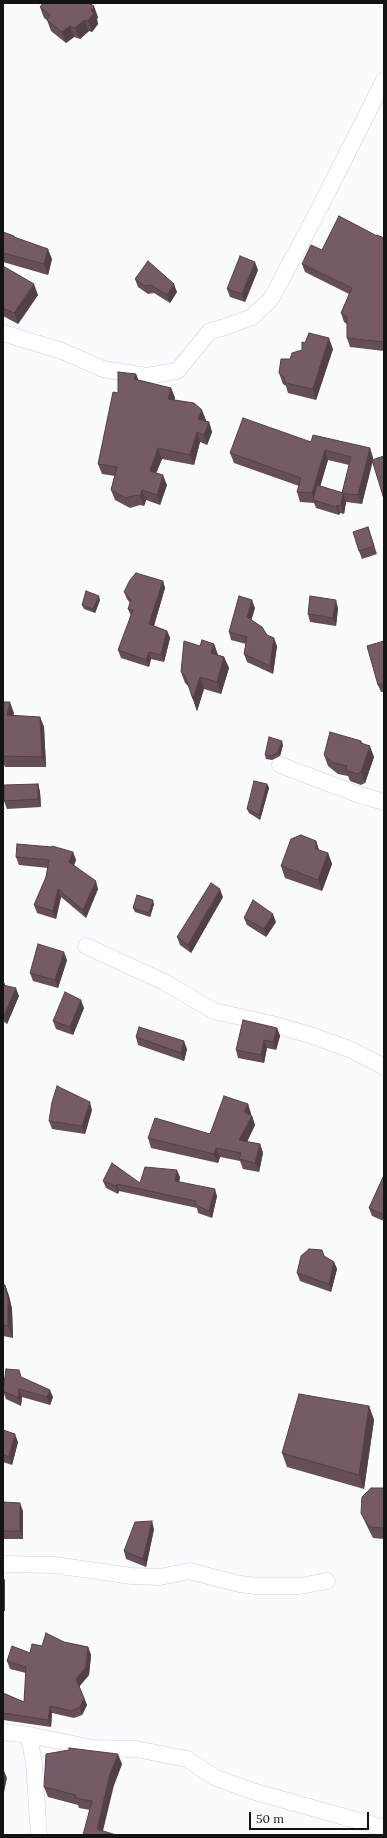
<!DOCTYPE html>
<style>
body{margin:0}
#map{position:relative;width:387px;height:1838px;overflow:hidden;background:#fafbff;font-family:Lora,serif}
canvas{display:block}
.frame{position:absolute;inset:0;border:4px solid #121315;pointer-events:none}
.scale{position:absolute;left:249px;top:1812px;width:120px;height:18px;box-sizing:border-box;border:2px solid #121315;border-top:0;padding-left:5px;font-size:12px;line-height:14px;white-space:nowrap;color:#121315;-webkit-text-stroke:3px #fafbff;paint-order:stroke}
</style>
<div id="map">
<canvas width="387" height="1838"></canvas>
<div class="frame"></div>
<div class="scale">50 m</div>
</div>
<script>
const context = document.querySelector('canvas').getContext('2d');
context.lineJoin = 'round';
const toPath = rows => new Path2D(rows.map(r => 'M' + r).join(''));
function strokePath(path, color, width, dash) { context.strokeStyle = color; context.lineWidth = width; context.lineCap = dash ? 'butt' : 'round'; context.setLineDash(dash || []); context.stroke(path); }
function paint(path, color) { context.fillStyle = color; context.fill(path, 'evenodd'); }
const street = toPath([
 [3,333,62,351,103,369,147,376,177,371,210,331,225,327,252,317,271,299,317,213,384,80],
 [280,765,357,794,384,802],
 [86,946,164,982,214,1011,272,1024,310,1035,352,1050,384,1067],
 [3,1564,54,1565,132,1576,160,1577,189,1571,240,1584,256,1586,300,1586,327,1581],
 [3,1732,29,1735,93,1748,136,1749,187,1759,214,1777,252,1791,384,1828],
 [29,1735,34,1764,39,1835]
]);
strokePath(street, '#cecfd6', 17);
strokePath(street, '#fff', 16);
paint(toPath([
 [40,7,98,17,97,19,98,24,92,32,89,31,80,39,74,37,66,43,51,31,47,20,44,18],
 [3,232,14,236,15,238,52,259,48,275,3,262],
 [377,236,384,238,384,351,350,347,347,338,347,324,344,322,341,313,349,294,305,272,302,264,322,250],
 [3,266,38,295,18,324,3,316],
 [258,270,245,302,230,297,227,289],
 [135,279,177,292,170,303,154,293,148,294,138,287],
 [333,349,316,400,288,393,286,386,283,384,279,373,290,359],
 [136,374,138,380,171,388,175,398,174,400,206,420,205,421,209,422,212,432,207,445,200,442,194,465,162,459,156,473,167,485,160,505,146,500,144,506,140,505,130,508,115,500,111,490,115,476,102,474,98,464,118,393],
 [311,442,370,448,373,458,373,460,384,456,384,500,373,461,362,504,346,502,344,514,340,513,339,515,316,508,314,503,300,502,297,492,299,486,234,463,230,453],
 [328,460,349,465,342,493,320,486],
 [368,527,377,554,362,559,359,551],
 [163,581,165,588,154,626,167,631,170,638,164,662,151,659,149,667,121,658,118,650,131,616,128,609,130,603,127,599,124,592],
 [100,600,95,613,84,609,82,605],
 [255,608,251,620,277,646,273,674,247,662,244,654,246,644,231,640,229,632],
 [338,608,336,626,310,622,308,614],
 [384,641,384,692,381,692,378,685],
 [214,644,218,655,224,657,229,668,221,694,204,689,197,711,189,687,185,683,181,672,200,646],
 [3,702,14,713,13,716,40,717,44,727,46,767,5,767,3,762],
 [361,741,362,743,374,757,365,783,361,785,350,781,348,776,338,774,328,766,324,755],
 [283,745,280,756,272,760,266,759,265,755],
 [38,784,40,792,41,807,7,809,4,801],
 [267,784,269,788,260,820,249,813,247,809],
 [316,841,319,850,328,853,332,864,322,891,285,878,281,866],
 [73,852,76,860,74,865,98,889,86,918,61,897,56,919,37,913,34,905,46,877,48,868,19,865,16,857],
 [223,897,191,953,180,945,177,937],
 [154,904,150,917,135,912,133,908],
 [244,918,276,922,266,937,247,925],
 [67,960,58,988,33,981,30,973],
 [3,979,5,986,19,996,7,1024,3,1021],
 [84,1008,73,1035,56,1029,53,1021],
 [277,1028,280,1036,276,1050,267,1048,264,1063,238,1058,236,1050],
 [136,1037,187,1049,184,1061,138,1045],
 [248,1104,251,1114,251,1115,252,1116,255,1125,247,1142,260,1144,263,1153,259,1172,243,1169,240,1161,220,1157,218,1163,151,1148,148,1138,210,1134],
 [92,1110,85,1134,52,1129,49,1121],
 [384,1175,384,1221,372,1216,369,1208],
 [180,1177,179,1182,217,1196,212,1218,198,1213,197,1208,119,1191,118,1194,106,1188,103,1181,140,1183],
 [324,1256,334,1262,337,1269,331,1292,300,1281,297,1273],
 [3,1285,5,1285,9,1296,12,1309,13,1338,3,1336],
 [21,1377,53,1397,50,1405,22,1397,21,1406,6,1399,3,1391],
 [369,1406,374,1420,364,1489,287,1467,282,1453],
 [3,1430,18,1442,12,1465,3,1462],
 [384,1488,384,1539,373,1538,366,1524,361,1513],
 [3,1502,23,1511,23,1539,3,1539],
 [154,1529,146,1567,126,1559,124,1551],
 [3,1576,5,1581,5,1611,3,1611],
 [64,1642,88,1647,91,1655,89,1675,79,1686,87,1705,82,1715,74,1718,52,1713,51,1727,3,1720,3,1693,24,1702,26,1673,10,1669,7,1661,30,1653,42,1646],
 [122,1764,114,1785,83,1835,90,1810,79,1808,78,1805,48,1797,44,1787]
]), '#654d59');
paint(toPath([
 [94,6,98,17,97,19,98,24,92,32,88,21,91,10],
 [85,20,89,31,80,39,75,28],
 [70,26,74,37,66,43,62,32],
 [48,249,52,259,48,275,44,264],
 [255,262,258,270,245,302,242,294],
 [34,284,38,295,18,324,14,313],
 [174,284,177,292,170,303,167,295],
 [329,338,333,349,316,400,313,389],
 [136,374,140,384,134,379],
 [171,388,175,398,172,409,168,399],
 [202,410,206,420,202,430,198,419],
 [209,422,212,432,207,445,204,435],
 [197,432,200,442,194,465,190,455],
 [158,448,162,459,153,481,150,471],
 [370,448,373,458,362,504,358,495],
 [325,450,328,460,316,501,314,501,312,493],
 [163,475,167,485,160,505,157,495],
 [142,490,146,500,144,506,140,496],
 [343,494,346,502,344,514,341,506],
 [337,505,340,513,339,515,336,507],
 [163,581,165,588,152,632,149,624],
 [99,596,100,600,95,613,93,609],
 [252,600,255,608,250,625,247,617],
 [336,600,338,608,336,626,333,618],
 [167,631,170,638,164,662,161,655],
 [274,638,277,646,273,674,270,666],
 [214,644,218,655,211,653],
 [149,652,151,659,149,667,146,660],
 [224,657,229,668,221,694,217,682],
 [200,677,204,689,197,711,193,699],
 [10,702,14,713,10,726,7,715],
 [40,717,44,727,46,767,42,757],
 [282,741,283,745,280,756,278,752],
 [370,746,374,757,365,783,361,772],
 [38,784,40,792,41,807,38,799],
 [267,784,269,788,260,820,259,815],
 [316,841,320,853,316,849],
 [73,852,76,860,72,870,69,862],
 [328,853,332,864,322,891,318,880],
 [96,881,98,889,86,918,83,910],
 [58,889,61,897,56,919,53,911],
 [220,889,223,897,191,953,188,945],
 [153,900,154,904,150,917,149,913],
 [273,914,276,922,266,937,264,929],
 [64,952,67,960,58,988,55,980],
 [3,979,5,985,5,993,3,987],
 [16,988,19,996,7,1024,4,1016],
 [81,1000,84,1008,73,1035,70,1027],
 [277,1028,280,1036,276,1050,273,1042],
 [264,1040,267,1048,264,1063,261,1055],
 [184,1041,187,1049,184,1061,181,1053],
 [90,1102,92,1110,85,1134,82,1126],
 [248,1104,251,1114,248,1121,244,1112],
 [252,1116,255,1125,243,1150,239,1140],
 [260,1144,263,1153,259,1172,255,1163],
 [216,1148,220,1157,218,1163,214,1154],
 [177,1170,180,1177,178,1189,175,1181],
 [117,1184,119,1191,118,1194,116,1186],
 [215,1189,217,1196,212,1218,209,1211],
 [334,1262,337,1269,331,1292,329,1284],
 [5,1285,9,1296,12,1309,13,1338,8,1326],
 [19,1389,22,1397,21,1406,18,1398],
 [50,1390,53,1397,50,1405,47,1397],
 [369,1406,374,1420,364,1489,359,1475],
 [15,1434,18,1442,12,1465,9,1457],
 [20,1503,23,1511,23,1539,20,1531],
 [152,1521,154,1529,146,1567,143,1559],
 [3,1576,5,1581,5,1611,3,1605],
 [88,1647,91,1655,89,1675,79,1687,76,1679],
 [84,1698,87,1705,82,1715,80,1707],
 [50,1706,52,1713,51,1727,48,1720],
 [118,1754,122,1764,114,1785,102,1835,97,1829,110,1774],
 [4,1771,7,1778,3,1797,3,1775]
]), '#533f49');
const building = toPath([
 [43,3,89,3,94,6,91,10,94,13,88,21,85,20,75,28,70,26,62,32,47,20,50,15,40,7,43,3],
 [339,216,377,236,377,235,384,238,384,342,347,338,347,317,341,313,352,288,302,264,311,245,322,250,339,216],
 [3,232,14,236,14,237,48,249,44,264,3,253,3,232],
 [240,256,255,262,242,294,227,289,240,256],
 [148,261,174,284,167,295,151,285,145,286,135,279,148,261],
 [3,266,34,284,14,313,3,308,3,266],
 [309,333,329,338,313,389,285,383,284,377,279,373,281,359,290,359,292,353,302,350,302,342,305,343,309,333],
 [118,372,136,374,134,379,171,388,168,399,194,403,202,410,198,419,209,422,204,435,197,432,190,455,158,448,150,471,163,475,157,495,142,490,140,496,136,495,126,498,111,490,117,467,98,464,113,392,118,393,118,372],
 [243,418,311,442,313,435,370,448,358,495,342,493,351,457,325,450,312,493,297,492,301,478,230,453,243,418],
 [384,456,384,499,372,460,384,456],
 [317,485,343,493,342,493,343,494,341,506,337,505,336,507,313,500,317,485],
 [368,527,374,546,359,551,353,532,368,527],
 [136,573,163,581,149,624,167,631,161,655,149,652,146,660,118,650,133,610,128,609,131,600,124,592,130,580,136,573],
 [86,591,99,596,93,609,82,605,86,591],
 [239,596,252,600,247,617,262,627,267,635,274,638,270,666,244,654,247,637,229,632,239,596],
 [310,596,336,600,333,618,308,614,310,596],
 [202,640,214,644,211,653,224,657,217,682,200,677,193,699,185,676,181,672,184,641,200,646,202,640],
 [384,641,384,683,378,685,367,646,384,641],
 [3,702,10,702,7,715,40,717,42,757,3,756,3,702],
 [330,732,361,741,361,743,370,746,361,772,357,774,346,770,347,766,334,763,324,755,330,732],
 [269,737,282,741,278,752,271,756,265,755,269,737],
 [254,781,267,784,259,815,247,809,254,781],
 [38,784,38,799,4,801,4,785,38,784],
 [301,835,316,841,316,849,328,853,318,880,281,866,291,839,301,835],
 [17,844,52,847,52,846,73,852,69,862,96,881,83,910,58,889,53,911,34,905,46,877,49,860,16,857,17,844],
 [211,883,220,889,188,945,177,937,211,883],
 [137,895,153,900,149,913,133,908,137,895],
 [253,900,273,914,264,929,244,918,253,900],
 [38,944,64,952,55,980,30,973,38,944],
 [3,985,16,988,4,1016,3,1016,3,985],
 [65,992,81,1000,70,1027,53,1021,65,992],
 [243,1020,277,1028,273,1042,264,1040,261,1055,236,1050,243,1020],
 [139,1027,184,1041,181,1053,136,1037,139,1027],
 [57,1086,90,1102,82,1126,49,1121,52,1102,57,1086],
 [224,1096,248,1104,244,1112,252,1116,239,1140,260,1144,255,1163,239,1159,241,1153,216,1148,214,1154,148,1138,155,1118,210,1134,224,1096],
 [112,1163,140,1183,145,1167,177,1170,175,1181,215,1189,209,1211,196,1205,196,1201,117,1184,116,1186,103,1181,112,1163],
 [384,1175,384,1215,369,1208,384,1175],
 [309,1249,322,1250,324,1256,334,1262,329,1284,297,1273,301,1256,309,1249],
 [3,1285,5,1285,8,1298,8,1326,3,1325,3,1285],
 [6,1369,19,1370,21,1377,50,1390,47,1397,19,1389,18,1398,3,1391,6,1369],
 [299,1394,369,1406,359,1475,282,1453,299,1394],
 [3,1430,15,1434,9,1457,3,1455,3,1430],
 [371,1488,384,1488,384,1528,369,1527,361,1513,362,1497,371,1488],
 [3,1502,20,1503,20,1531,3,1531,3,1502],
 [152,1521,143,1559,124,1551,135,1522,152,1521],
 [46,1633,64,1642,88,1647,86,1667,76,1679,84,1698,80,1707,72,1711,50,1706,48,1720,3,1713,3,1693,24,1702,26,1667,7,1661,12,1646,30,1653,32,1644,42,1646,46,1633],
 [69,1748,118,1754,110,1774,97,1829,116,1835,83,1835,92,1801,75,1798,76,1795,44,1787,46,1754,69,1750,69,1748]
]);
paint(building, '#765a68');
strokePath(building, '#533f49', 1);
</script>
